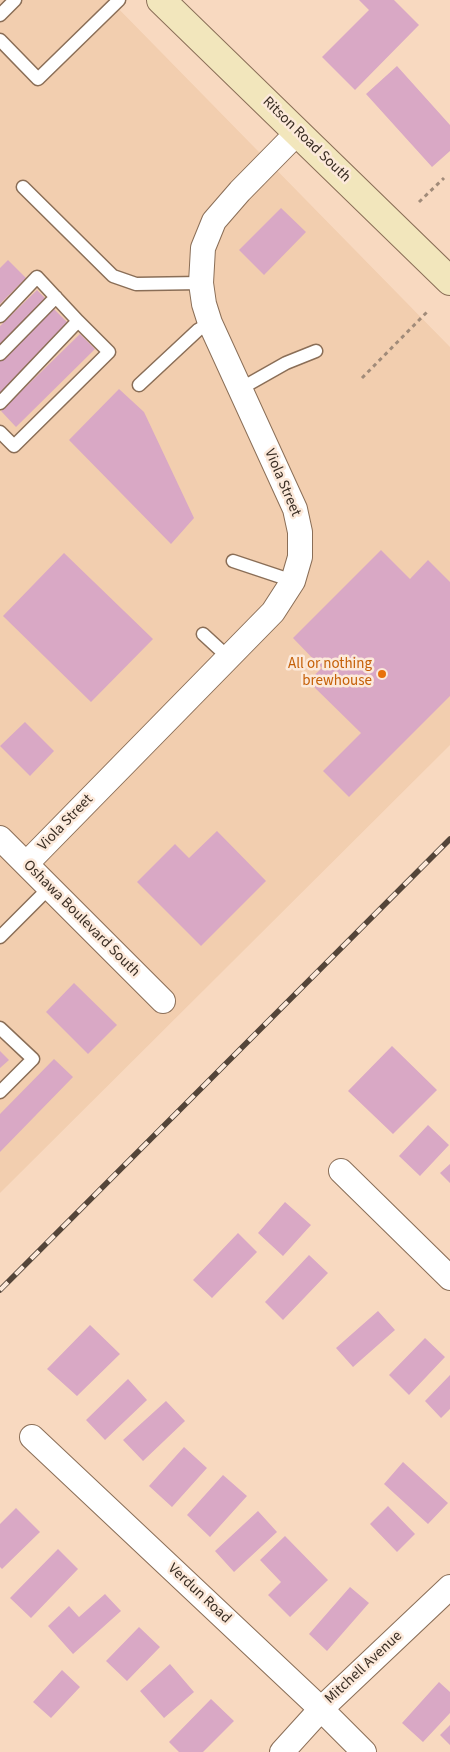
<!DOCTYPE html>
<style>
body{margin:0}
canvas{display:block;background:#f8d9c0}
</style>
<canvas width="450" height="1752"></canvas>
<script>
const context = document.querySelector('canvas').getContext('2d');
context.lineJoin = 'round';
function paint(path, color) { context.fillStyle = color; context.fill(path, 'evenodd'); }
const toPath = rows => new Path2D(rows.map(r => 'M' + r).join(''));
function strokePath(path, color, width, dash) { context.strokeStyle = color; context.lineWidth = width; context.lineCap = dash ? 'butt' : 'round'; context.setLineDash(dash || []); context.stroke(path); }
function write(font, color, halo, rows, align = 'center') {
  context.font = font + ' "Source Sans 3",sans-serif'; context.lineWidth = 5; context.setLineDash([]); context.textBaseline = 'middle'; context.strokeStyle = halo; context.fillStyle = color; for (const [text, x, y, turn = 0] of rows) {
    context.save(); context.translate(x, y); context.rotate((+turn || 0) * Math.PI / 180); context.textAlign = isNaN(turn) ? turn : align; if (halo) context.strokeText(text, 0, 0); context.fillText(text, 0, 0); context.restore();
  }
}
paint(toPath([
 [0,0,110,0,450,347,450,745,0,1193]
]), '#f2ceaf');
paint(toPath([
 [359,0,394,0,419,25,355,90,322,57,369,10],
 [397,66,450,125,450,151,432,167,366,94],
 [281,208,306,232,264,275,239,250],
 [8,260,26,278,0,304,0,268],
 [37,290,47,300,0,346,0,326],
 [53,308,68,323,0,393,0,361],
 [80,334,95,349,16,427,1,411],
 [119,389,144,412,194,518,171,544,69,440],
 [381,550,410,579,428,560,450,582,450,696,349,797,323,771,361,733,308,681,322,668,293,638],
 [64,553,153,639,91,702,3,616],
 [25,722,54,751,30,776,0,746],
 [217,831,266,881,201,946,137,882,175,844,189,858],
 [74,983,117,1025,88,1054,46,1012],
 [392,1046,437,1090,393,1134,348,1091],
 [0,1051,9,1060,0,1068],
 [54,1059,73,1077,0,1152,0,1114],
 [428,1125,449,1145,420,1176,399,1156],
 [450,1164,450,1183,440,1173],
 [285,1202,311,1225,283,1256,258,1233],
 [238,1233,257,1252,212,1298,193,1280],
 [309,1255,328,1273,283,1320,265,1302],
 [378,1311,395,1330,353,1367,336,1348],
 [90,1325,120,1354,77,1396,47,1369],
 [425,1338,445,1357,409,1395,389,1375],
 [450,1375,450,1409,441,1418,425,1401],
 [128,1379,147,1400,105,1440,86,1420],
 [166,1401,185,1421,143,1461,123,1440],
 [184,1447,207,1468,172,1507,149,1486],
 [403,1462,448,1503,428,1524,384,1484],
 [223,1475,247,1496,210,1537,187,1515],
 [388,1506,415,1534,397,1552,370,1524],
 [16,1508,40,1532,2,1569,0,1567,0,1524],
 [258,1511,277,1532,234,1572,215,1551],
 [285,1536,328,1580,290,1617,268,1595,281,1582,260,1560],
 [58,1549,78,1569,31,1618,10,1598],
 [350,1587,369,1603,327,1651,309,1634],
 [105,1594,121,1611,73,1654,48,1626,69,1606,79,1617],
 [139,1627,160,1647,127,1681,106,1661],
 [170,1664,194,1692,164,1718,140,1691],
 [62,1670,80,1687,51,1718,33,1702],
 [439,1682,450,1692,450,1713,423,1742,402,1723],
 [211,1699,234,1721,203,1752,179,1752,169,1742],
 [450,1725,450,1745,440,1735]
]), '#d9a8c5');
const lane = toPath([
 [0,15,15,0],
 [0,40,38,79,119,0],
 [23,187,113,276,136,284,201,283],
 [0,316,37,277,78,321],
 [0,354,56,297],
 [139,385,198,330,210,323],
 [240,389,286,363,316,351],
 [0,403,78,321,109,352,14,446,0,432],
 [233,561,293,581],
 [203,634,228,657],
 [0,937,49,888],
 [0,1028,33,1059,0,1092]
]);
const street = toPath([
 [0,838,163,1001],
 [26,864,273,612,293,581,300,557,300,532,295,509,210,323,204,304,201,283,203,248,214,221,240,191,298,132],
 [341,1171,450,1278],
 [32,1437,321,1709,364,1752],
 [282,1752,321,1709,450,1587]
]);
const secondary = toPath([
 [161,0,450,281]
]);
strokePath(lane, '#8a6e57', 15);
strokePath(street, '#8a6e57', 26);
strokePath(secondary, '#8a6e57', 30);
strokePath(toPath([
 [419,202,444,178],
 [362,378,428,311]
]), '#a18b79', 3, [4, 4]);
strokePath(lane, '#fff', 12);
strokePath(street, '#fff', 24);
strokePath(secondary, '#f2e6bc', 28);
const rail = toPath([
 [0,1290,450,839]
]);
strokePath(rail, '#544539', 5.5);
strokePath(rail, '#fce9da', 4, [11]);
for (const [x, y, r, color] of [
 [382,674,5,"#e8710a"]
]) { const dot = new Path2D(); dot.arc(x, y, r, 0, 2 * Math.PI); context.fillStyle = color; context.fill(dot); strokePath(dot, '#fce9da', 2); }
write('15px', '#3a2e24', '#fce9da', [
 ["Ritson Road South",306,140,44],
 ["Viola Street",282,483,67],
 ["Viola Street",66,823,-46],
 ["Oshawa Boulevard South",81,919,45],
 ["Verdun Road",199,1594,43],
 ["Mitchell Avenue",364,1668,-43]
]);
write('15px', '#c56008', '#fce9da', [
 ["All or nothing",372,665],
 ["brewhouse",372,682]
], 'right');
</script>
